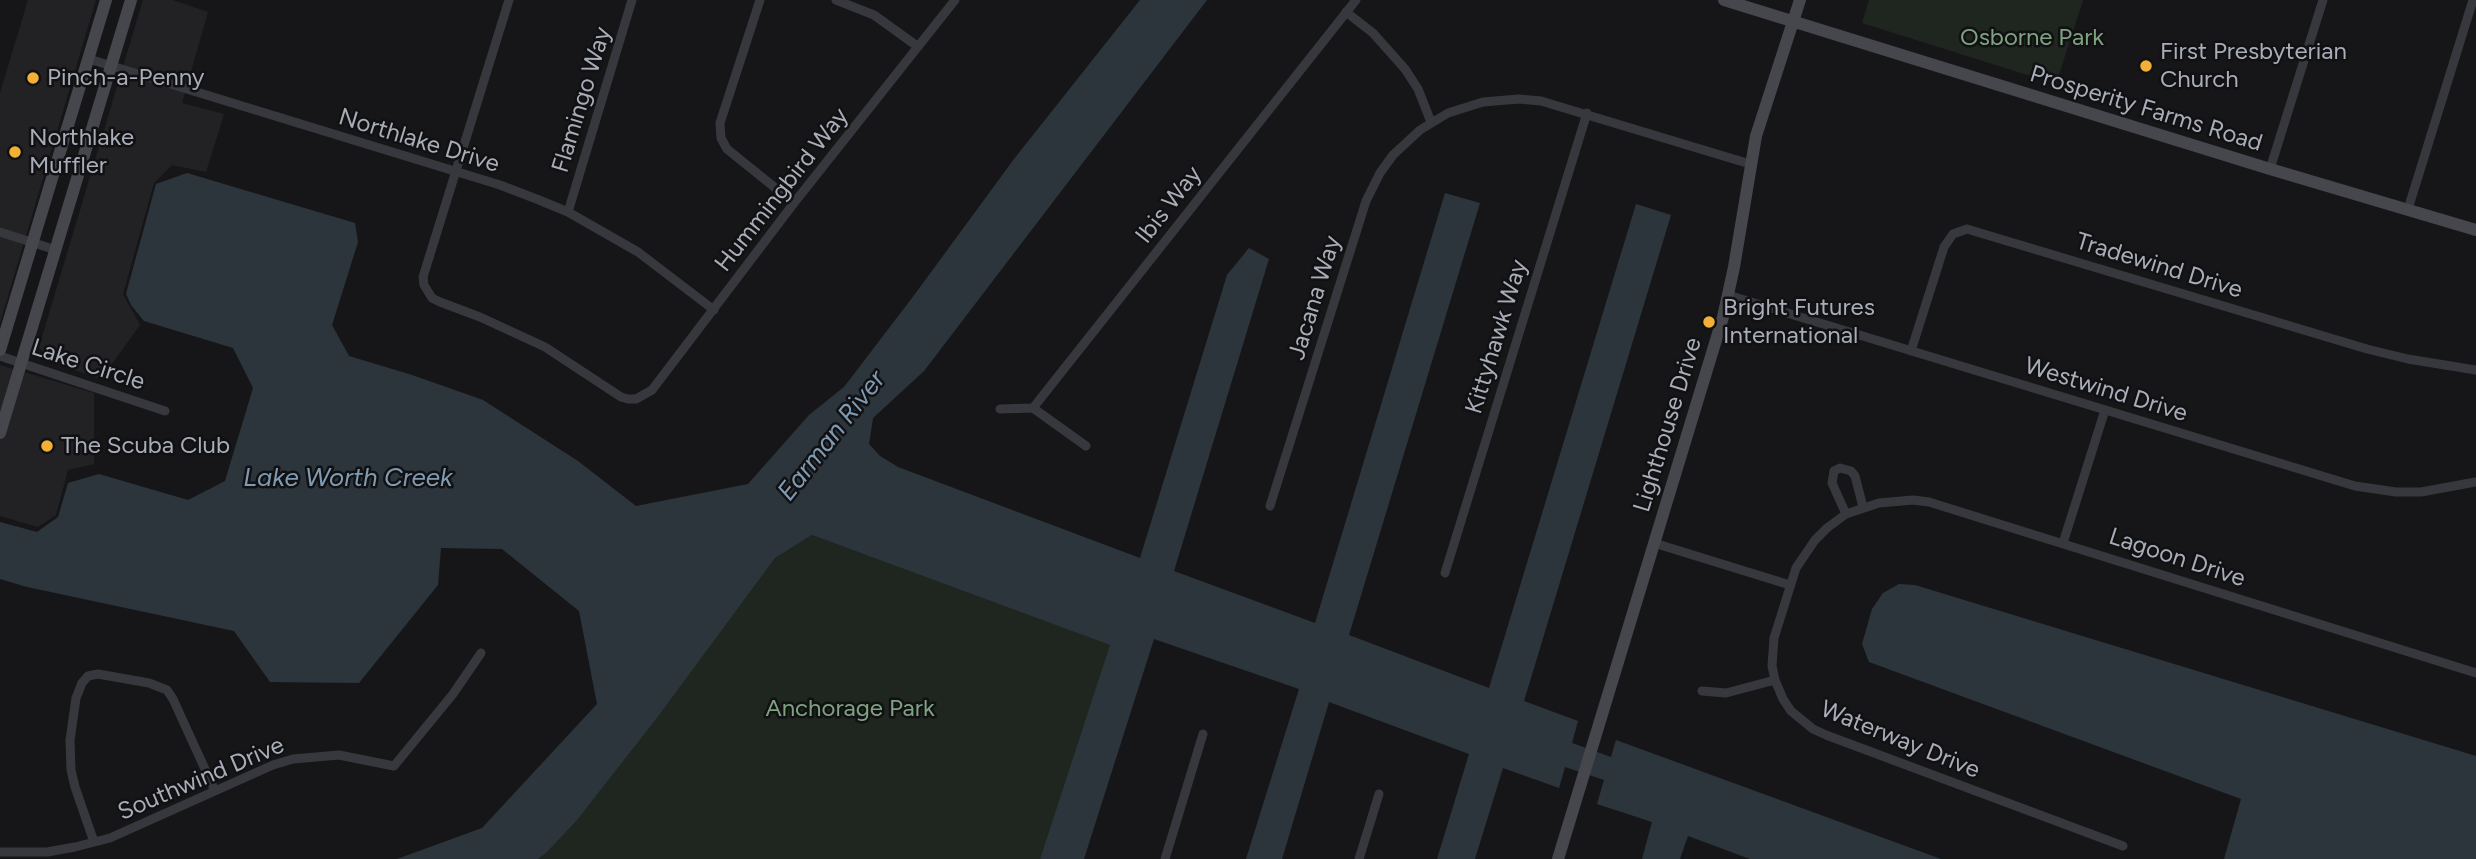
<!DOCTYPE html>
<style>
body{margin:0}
canvas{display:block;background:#161618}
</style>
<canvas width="2476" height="859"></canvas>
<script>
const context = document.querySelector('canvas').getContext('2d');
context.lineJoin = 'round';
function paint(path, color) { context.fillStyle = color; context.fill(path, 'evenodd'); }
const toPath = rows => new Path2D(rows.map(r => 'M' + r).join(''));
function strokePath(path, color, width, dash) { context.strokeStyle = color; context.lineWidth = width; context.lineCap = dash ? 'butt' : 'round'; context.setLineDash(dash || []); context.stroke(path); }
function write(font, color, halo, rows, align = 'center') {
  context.font = font + ' Figtree,sans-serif'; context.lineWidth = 5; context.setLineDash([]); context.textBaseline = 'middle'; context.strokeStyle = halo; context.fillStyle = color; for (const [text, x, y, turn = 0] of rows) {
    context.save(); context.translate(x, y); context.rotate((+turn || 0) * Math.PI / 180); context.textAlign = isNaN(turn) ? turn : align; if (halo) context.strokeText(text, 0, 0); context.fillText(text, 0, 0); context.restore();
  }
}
paint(toPath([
 [28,0,96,0,0,323,0,93],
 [143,0,173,0,208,12,182,103,224,114,206,172,172,165,154,183,123,294,140,325,101,379,48,361,39,347],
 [0,365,94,393,94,464,68,470,56,515,38,527,0,516]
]), '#222225');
paint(toPath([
 [1869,0,2083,0,2056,84,1862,23],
 [812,535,1111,645,1040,859,538,859,546,853,775,558]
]), '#1e261f');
paint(toPath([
 [1140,0,1207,0,924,371,873,418,869,444,880,456,898,467,1140,558,1227,275,1249,248,1269,259,1174,571,1315,623,1445,193,1480,203,1349,635,1489,688,1636,204,1671,215,1524,701,1578,721,1572,743,1611,757,1616,740,1941,859,1750,859,1688,836,1680,859,1642,859,1652,822,1597,804,1604,780,1565,767,1559,788,1503,768,1475,859,1437,859,1469,754,1329,702,1282,859,1246,859,1299,689,1154,639,1084,859,1040,859,1110,645,812,535,775,558,656,719,577,820,546,853,538,859,397,859,482,828,597,704,579,611,502,549,441,548,438,585,359,683,270,682,234,631,27,587,0,579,0,522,37,532,58,517,68,483,99,474,188,500,225,481,253,388,233,348,144,321,131,305,126,294,156,184,187,173,355,223,358,242,332,325,349,356,412,375,483,400,578,461,636,506,748,484,809,415,844,387,915,294,1014,159],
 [1899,584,1915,585,2476,756,2476,859,2224,859,2241,799,1869,662,1862,644,1872,609,1883,593]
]), '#2c353c');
strokePath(toPath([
 [509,0,423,277,424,285,432,298,440,302,480,317,545,347,621,397,628,399,636,399,652,390,794,203,955,0],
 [760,0,720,123,721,138,727,149,794,203],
 [836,0,874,15,917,46],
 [1346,12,1373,33,1405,69,1418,89,1431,122],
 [89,59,500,185,539,200,568,212,638,252,714,310],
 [2270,169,2323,0],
 [2408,209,2473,0],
 [568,212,632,0],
 [0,232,56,250],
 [1728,295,2355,486,2396,492,2421,492,2476,482],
 [1911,351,1944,247,1953,234,1967,229,2367,349,2408,359,2476,370],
 [0,356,165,411],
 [1033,408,1086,446],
 [1000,409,1033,408,1356,0],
 [1270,506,1366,201,1380,173,1393,155,1420,130,1448,113,1483,102,1519,99,1541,101,1750,164],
 [1846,514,1832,483,1834,471,1840,468,1851,471,1855,476,1863,507],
 [1654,543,1790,585],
 [2063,543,2105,410],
 [1445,573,1587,113],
 [1702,691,1726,693,1775,680],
 [94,842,75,787,71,770,70,740,76,698,82,683,88,676,98,674,149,683,167,690,173,699,215,791],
 [2123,846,1826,735,1813,729,1791,711,1783,699,1775,680,1772,666,1774,638,1796,568,1815,540,1827,528,1846,514,1879,503,1913,500,1929,502,2476,673],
 [0,852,47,852,75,847,110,838,273,765,293,759,339,755,394,766,453,694,481,653],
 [1165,859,1203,734],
 [1359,859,1379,794]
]), '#37383d', 9);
strokePath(toPath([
 [1724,0,2270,169,2476,230],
 [0,350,106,0],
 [0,433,131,0],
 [1558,859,1723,317,1734,267,1756,136,1800,0]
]), '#45474d', 12);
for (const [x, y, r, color] of [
 [2146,66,7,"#f2b134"],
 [33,78,7,"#f2b134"],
 [15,152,7,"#f2b134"],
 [1709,322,7,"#f2b134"],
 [47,446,7,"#f2b134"]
]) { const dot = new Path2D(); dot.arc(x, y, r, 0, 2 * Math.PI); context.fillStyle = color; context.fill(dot); strokePath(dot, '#111113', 2.5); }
write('24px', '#7fa381', '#111113', [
 ["Osborne Park",2032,38],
 ["Anchorage Park",850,709]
]);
write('24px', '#a8adb8', '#111113', [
 ["First Presbyterian",2160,52],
 ["Church",2160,80],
 ["Pinch-a-Penny",47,78],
 ["Northlake",29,138],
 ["Muffler",29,166],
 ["Bright Futures",1723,308],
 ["International",1723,336],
 ["The Scuba Club",61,446]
], 'left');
write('24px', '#a8adb8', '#111113', [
 ["Flamingo Way",582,100,-73],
 ["Prosperity Farms Road",2146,109,17],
 ["Northlake Drive",419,141,17],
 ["Hummingbird Way",782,190,-52],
 ["Ibis Way",1169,205,-52],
 ["Tradewind Drive",2159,266,17],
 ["Jacana Way",1315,298,-73],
 ["Kittyhawk Way",1497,337,-73],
 ["Lake Circle",88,365,18],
 ["Westwind Drive",2106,390,17],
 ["Lighthouse Drive",1668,425,-73],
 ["Lagoon Drive",2177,558,18],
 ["Waterway Drive",1900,740,22],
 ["Southwind Drive",201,779,-23]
]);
write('italic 26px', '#7f9bb3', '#111113', [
 ["Earman River",832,436,-52],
 ["Lake Worth Creek",348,478]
]);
</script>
